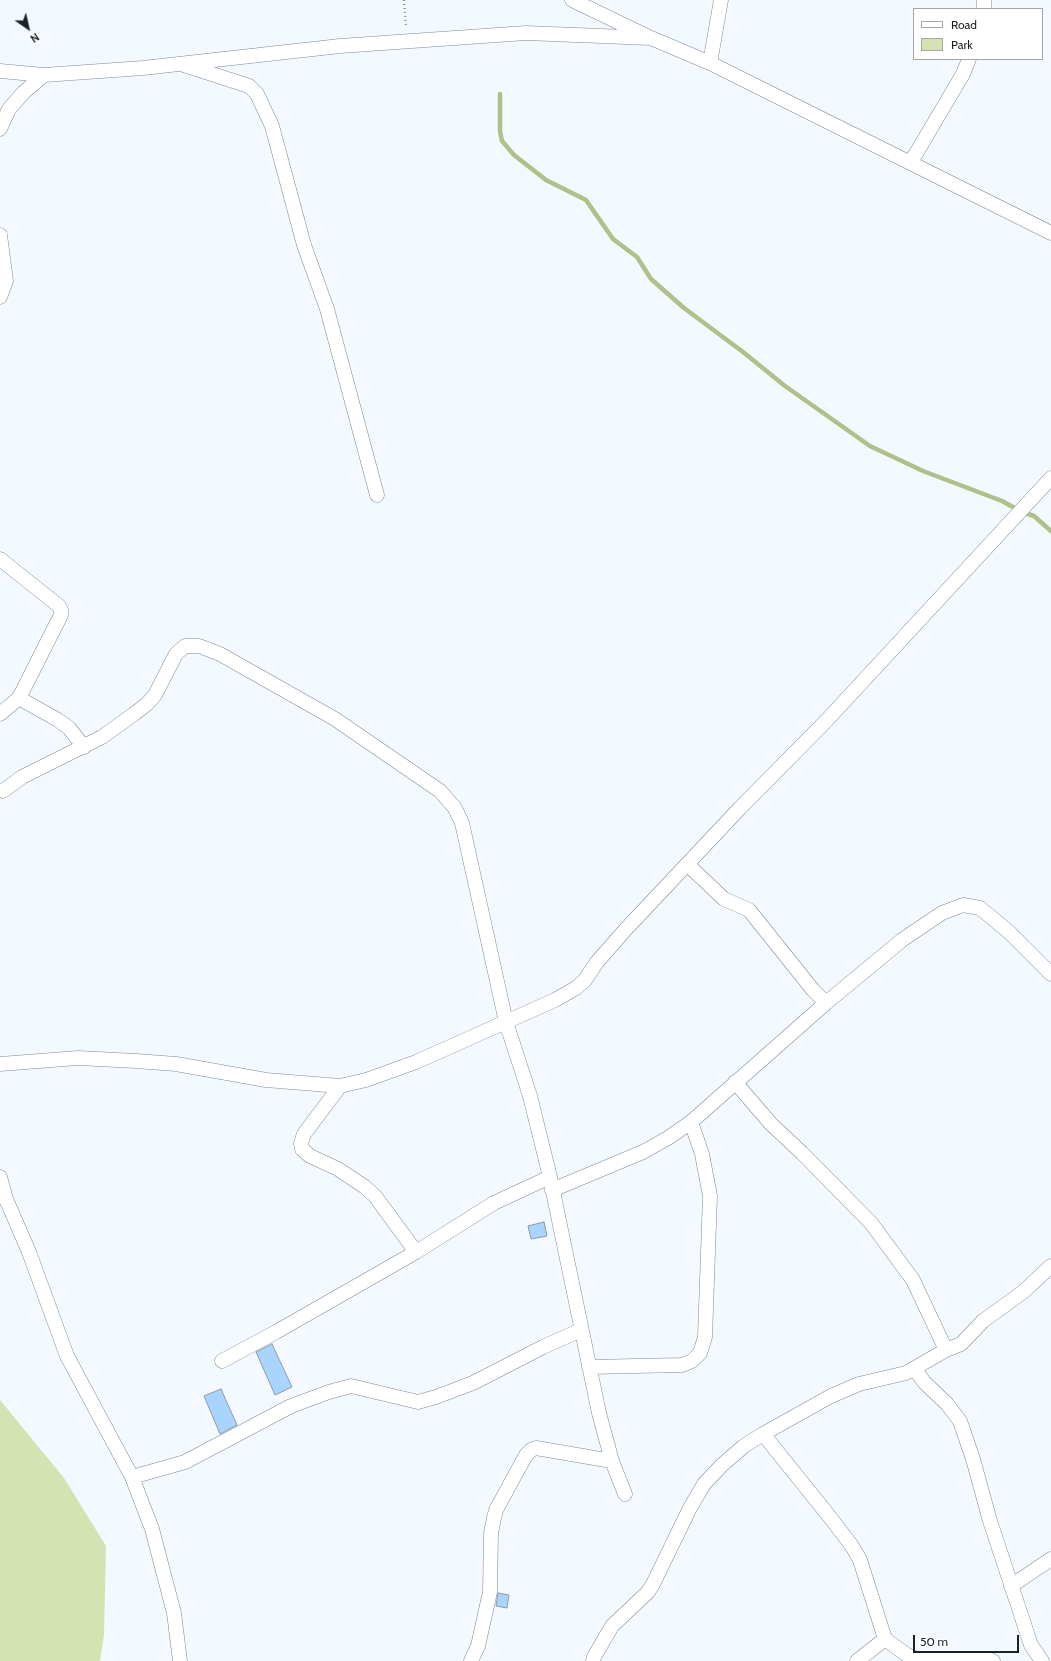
<!DOCTYPE html>
<style>
body{margin:0}
#map{position:relative;width:1051px;height:1661px;overflow:hidden;background:#f3f9fe;font-family:Cabin,sans-serif}
canvas{display:block}
.legend{position:absolute;left:913px;top:8px;width:130px;height:52px;box-sizing:border-box;background:#fff;border:1px solid #a4a6a8;margin:0;padding:5px 7px;list-style:none;font-size:12px;color:#1b2025}
.legend li{display:flex;align-items:center;gap:8px;height:20px}
.legend b{width:20px;border:1px solid #a4a6a8}
.north{position:absolute;left:8px;top:8px;width:40px;height:40px;-webkit-text-stroke:3px #fff;paint-order:stroke;rotate:146deg;font-size:11px;font-weight:700;line-height:16px;text-align:center;color:#1b2025}
.north::after{content:'';display:block;margin:auto;width:14px;height:18px;background:#1b2025;clip-path:polygon(50% 0,100% 100%,50% 72%,0 100%)}
.scale{position:absolute;left:913px;top:1635px;width:106px;height:18px;box-sizing:border-box;border:2px solid #1b2025;border-top:0;padding-left:5px;font-size:12px;line-height:14px;white-space:nowrap;color:#1b2025;-webkit-text-stroke:3px #fff;paint-order:stroke}
</style>
<div id="map">
<canvas width="1051" height="1661"></canvas>
<ul class="legend">
<li><b style="height:5px;background:#fff"></b>Road</li>
<li><b style="height:11px;background:#d5e2b2"></b>Park</li>
</ul>
<div class="north">N</div>
<div class="scale">50 m</div>
</div>
<script>
const context = document.querySelector('canvas').getContext('2d');
context.lineJoin = 'round';
function paint(path, color) { context.fillStyle = color; context.fill(path, 'evenodd'); }
const toPath = rows => new Path2D(rows.map(r => 'M' + r).join(''));
function strokePath(path, color, width, dash) { context.strokeStyle = color; context.lineWidth = width; context.lineCap = dash ? 'butt' : 'round'; context.setLineDash(dash || []); context.stroke(path); }
paint(toPath([
 [0,1400,64,1478,106,1546,104,1635,100,1661,0,1661]
]), '#d5e2b2');
strokePath(toPath([
 [500,94,500,131,502,141,514,155,546,180,586,200,613,239,637,257,651,279,684,308,743,352,785,386,870,446,923,471,1002,501,1022,512,1034,516,1051,531]
]), '#b1bf89', 4.5);
const building = toPath([
 [544,1222,547,1236,531,1239,528,1226,544,1222],
 [272,1344,292,1387,275,1395,256,1352,272,1344],
 [221,1389,237,1425,220,1434,204,1396,221,1389],
 [498,1593,509,1595,507,1608,496,1606,498,1593]
]);
paint(building, '#a9d4fe');
strokePath(building, '#8d9aa6', 1);
const street = toPath([
 [572,0,651,38,710,63,1051,233],
 [984,9,984,0],
 [710,63,721,0],
 [184,65,249,86,257,94,272,126,304,245,327,309,377,495],
 [0,71,44,75,143,68,340,46,526,33,651,38],
 [0,129,9,109,24,92,44,75],
 [911,162,963,74,969,59],
 [0,235,6,281,0,297],
 [0,559,59,606,61,610,61,615,19,698,0,714],
 [19,698,58,720,69,728,84,747],
 [3,791,22,777,102,737,134,714,147,704,155,695,176,654,185,646,199,646,220,654,335,719,440,791,455,808,462,823,506,1022,530,1096,550,1177,599,1413,612,1461,625,1494],
 [687,864,724,899,749,910,813,990,826,1003],
 [0,1064,78,1058,136,1061,176,1064,266,1080,340,1086,366,1080,416,1062,555,1000,576,988,585,980,597,962,626,929,740,808,827,720,1051,478],
 [735,1082,771,1124,802,1153,871,1223,913,1280,946,1350],
 [340,1086,304,1134,301,1143,302,1149,310,1156,338,1169,365,1187,375,1196,416,1252],
 [0,1177,6,1199,29,1252,67,1356,132,1477,152,1529,174,1613,180,1661],
 [552,1190,643,1152,668,1138,691,1122,826,1003,902,940,942,913,963,905,980,908,1009,932,1051,974],
 [222,1361,276,1332,416,1252,494,1203,550,1177],
 [589,1367,682,1365,692,1361,700,1353,705,1337,710,1196,702,1154,691,1122],
 [915,1369,924,1382,947,1404,960,1421,973,1459,990,1521,1031,1645,1042,1661],
 [763,1434,829,1516,852,1546,860,1560,885,1639,907,1655,919,1660,988,1659,993,1661],
 [132,1477,185,1462,291,1406,329,1392,351,1386,418,1402,436,1397,473,1383,543,1347,581,1330],
 [1011,1586,1051,1559],
 [471,1661,478,1646,490,1592,491,1533,494,1518,496,1510,526,1455,531,1450,536,1448,612,1461],
 [593,1661,594,1657,612,1626,648,1592,653,1584,690,1508,704,1484,722,1465,744,1446,763,1434,831,1396,859,1384,906,1373,946,1350,961,1344,983,1321,1023,1292,1051,1266],
 [857,1661,885,1639]
]);
strokePath(street, '#7d8a96', 15);
strokePath(toPath([
 [404,0,406,27]
]), '#91979c', 2.5, [1, 3]);
strokePath(street, '#fff', 14);
</script>
